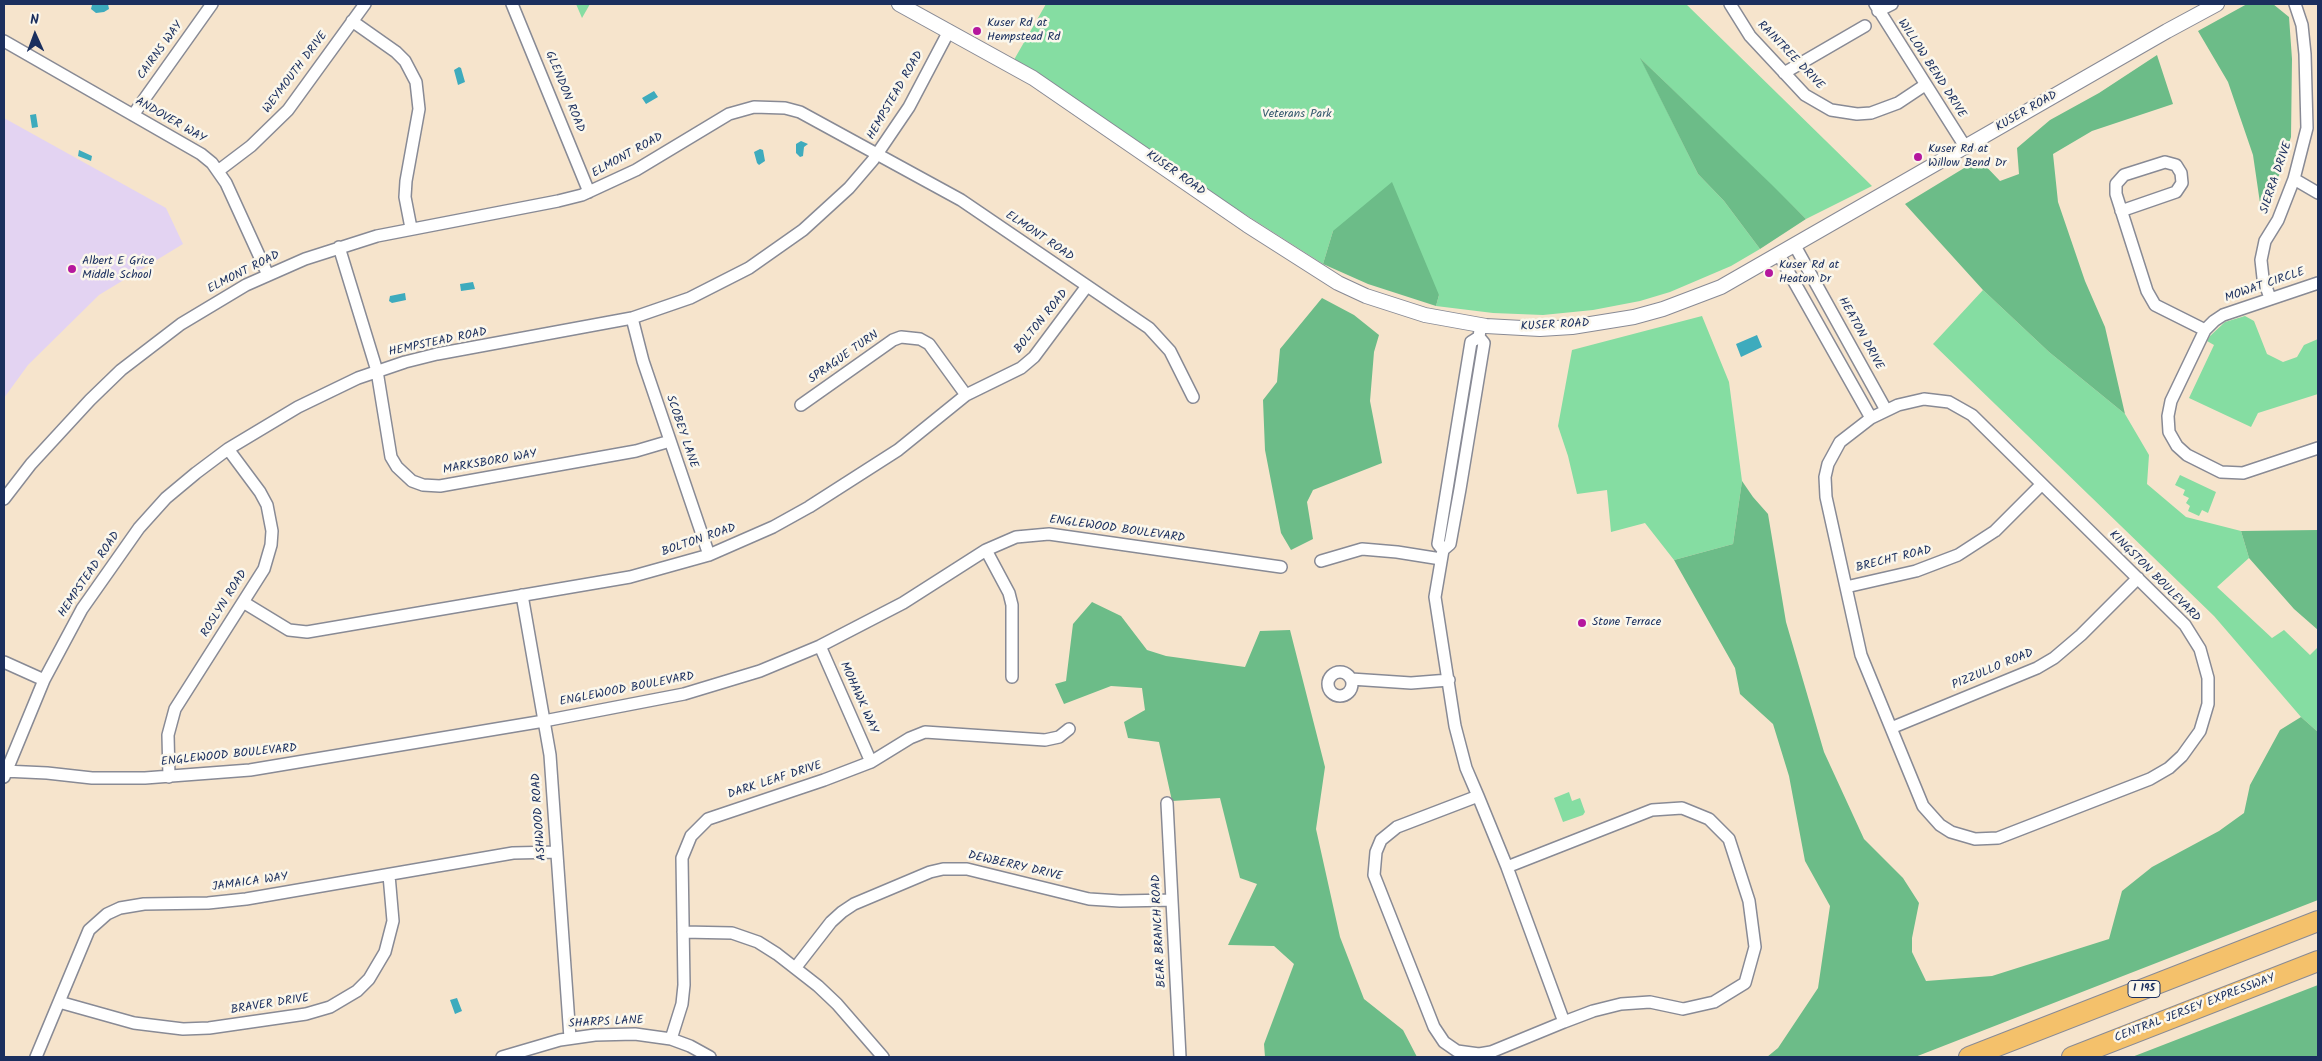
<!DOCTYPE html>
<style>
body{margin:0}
#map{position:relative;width:2322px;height:1061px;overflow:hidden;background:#f6e4cc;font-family:Kalam,sans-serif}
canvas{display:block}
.frame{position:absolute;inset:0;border:5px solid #1b2f5e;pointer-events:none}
.north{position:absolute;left:10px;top:10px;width:50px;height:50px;-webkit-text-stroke:4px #fbf7ec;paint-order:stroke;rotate:358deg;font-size:14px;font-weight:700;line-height:20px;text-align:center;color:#1b2f5e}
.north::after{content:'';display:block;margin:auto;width:18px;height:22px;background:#1b2f5e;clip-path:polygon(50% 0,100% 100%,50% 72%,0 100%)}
</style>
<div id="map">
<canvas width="2322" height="1061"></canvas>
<div class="frame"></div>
<div class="north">N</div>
</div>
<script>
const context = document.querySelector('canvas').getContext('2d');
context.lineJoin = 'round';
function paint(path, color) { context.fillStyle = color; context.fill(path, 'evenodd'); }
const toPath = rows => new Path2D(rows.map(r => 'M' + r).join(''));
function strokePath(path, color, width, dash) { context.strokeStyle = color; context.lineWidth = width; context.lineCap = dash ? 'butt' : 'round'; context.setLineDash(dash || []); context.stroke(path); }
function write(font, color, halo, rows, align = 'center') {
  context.font = font + ' Kalam,sans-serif'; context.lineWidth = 5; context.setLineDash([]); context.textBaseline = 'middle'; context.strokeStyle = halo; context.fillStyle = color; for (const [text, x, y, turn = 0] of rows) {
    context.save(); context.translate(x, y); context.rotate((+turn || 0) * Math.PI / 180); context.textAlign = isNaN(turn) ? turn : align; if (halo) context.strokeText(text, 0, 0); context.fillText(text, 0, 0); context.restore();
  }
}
paint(toPath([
 [4,118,166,208,183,244,99,295,28,365,4,398]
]), '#e3d3f2');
paint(toPath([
 [576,4,590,4,582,18],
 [1046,4,1686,4,1872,186,1806,219,1641,59,1698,174,1724,201,1760,249,1731,266,1670,292,1640,301,1593,310,1543,315,1493,313,1436,306,1439,295,1333,231,1323,264,1011,65],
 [1983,290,2049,352,2125,414,2149,455,2147,484,2186,517,2241,531,2249,558,2217,587,2272,638,2284,630,2310,655,2318,647,2318,732,2301,717,2214,616,1933,344],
 [1702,316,1729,382,1742,481,1733,544,1674,560,1645,523,1611,532,1607,490,1577,494,1568,456,1558,426,1572,350],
 [2245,316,2254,321,2267,354,2283,362,2297,357,2304,345,2318,339,2318,394,2258,413,2251,427,2189,398,2214,345,2207,341,2210,336,2225,322],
 [2180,475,2216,492,2208,513,2202,510,2199,516,2188,511,2190,506,2186,503,2189,498,2183,495,2185,490,2175,485],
 [1569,792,1572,801,1580,798,1585,812,1583,815,1563,822,1554,798]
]), '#85dda2');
paint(toPath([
 [2247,4,2273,4,2289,17,2292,59,2291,137,2271,201,2260,203,2253,155,2228,82,2198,31],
 [2157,55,2173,104,2092,131,2053,154,2058,202,2085,281,2105,327,2125,414,2049,352,1983,290,1905,204,1979,159,2000,181,2019,174,2017,148,2050,120,2099,93],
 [1640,58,1771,184,1806,219,1760,249,1724,201,1698,174],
 [1392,182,1439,295,1436,306,1368,284,1323,264,1333,231],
 [1322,298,1354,315,1379,335,1374,352,1370,401,1382,463,1313,490,1307,502,1313,539,1291,550,1281,533,1265,450,1263,400,1277,382,1280,349],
 [1742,481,1753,497,1768,514,1786,622,1824,752,1864,839,1903,878,1919,903,1912,938,1912,952,1926,981,1992,976,2109,939,2122,891,2152,867,2219,831,2244,813,2250,785,2280,730,2301,717,2318,732,2318,900,1915,1057,1767,1057,1778,1048,1818,988,1830,906,1805,861,1789,776,1773,724,1740,694,1735,668,1674,560,1733,544],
 [2318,530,2318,630,2294,609,2249,558,2241,531],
 [1092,602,1121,616,1147,650,1166,656,1245,667,1260,631,1290,630,1325,767,1316,829,1340,937,1364,999,1403,1030,1417,1057,1265,1057,1264,1044,1294,964,1274,946,1228,945,1257,884,1240,878,1220,798,1172,801,1159,742,1128,738,1124,722,1145,710,1142,688,1111,686,1064,704,1055,684,1066,681,1073,624],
 [2318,985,2318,1057,2132,1057]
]), '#6cbc88');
paint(toPath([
 [101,4,108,4,109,9,104,12,96,13,91,9,92,5],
 [459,67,461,68,465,82,458,85,454,70],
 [654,91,658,97,646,104,642,98],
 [36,114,38,127,32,128,30,115],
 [801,141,808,144,804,147,803,156,800,157,796,153,796,144],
 [760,149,763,150,765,161,759,165,757,163,754,152],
 [79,150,92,156,91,161,78,156],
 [473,282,475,289,461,291,460,284],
 [405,293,406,300,392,303,389,301,390,296],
 [1757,335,1762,347,1741,357,1736,344],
 [457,998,462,1011,455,1014,450,1000]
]), '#3eabbd');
const minor = toPath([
 [512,4,589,192],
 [1730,4,1750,36,1805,95,1831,110,1857,114,1871,113,1898,103,1925,85],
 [1875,4,1966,148],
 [1878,11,1892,4],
 [352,21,396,52,405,61,416,82,419,109,406,181,405,197,411,228],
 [4,41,201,154,212,163,226,183,268,275],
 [1784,73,1865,26],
 [133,115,212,4],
 [218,171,251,146,288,110,365,4],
 [2294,179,2318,193],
 [2121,211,2176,192,2182,183,2181,173,2176,165,2165,162,2124,175,2116,184,2116,194,2147,291,2155,305,2205,330],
 [1795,246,1886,410],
 [339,247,377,371,391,457,397,467,412,481,423,485,440,486,636,451,670,441],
 [1779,255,1871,418],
 [2318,283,2223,315,2214,321,2205,330,2171,401,2168,416,2169,432,2177,446,2187,455,2221,472,2243,473,2318,448],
 [2270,298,2263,278,2261,260,2265,241,2278,220,2294,179,2307,128,2305,54,2302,25,2295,4],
 [632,318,643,361,709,555],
 [1924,399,1949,402,1972,415,2185,625,2200,649,2208,678,2208,704,2200,731,2182,756,2169,768,2150,779,1998,838,1975,839,1951,832,1940,825,1923,806,1861,655,1826,497,1825,477,1828,464,1840,442,1871,418,1898,405,1924,399],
 [801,405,893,340,901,337,920,339,929,344,966,395],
 [4,499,31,464,90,400,121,370,181,324,246,285,305,259,377,236,558,201,582,195,636,170,729,114,754,107,785,108,800,112,961,200,1149,328,1170,351,1193,397],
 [986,550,1009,593,1012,605,1012,677],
 [1443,550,1438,544,1471,342,1479,337,1480,330],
 [1321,561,1362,549,1397,552,1441,559],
 [1846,587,1916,571,1958,555,1995,531,2042,484],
 [522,595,550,755,570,1038],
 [243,602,289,630,307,632,630,577,709,555,773,527,809,507,898,450,966,395,1021,368,1034,357,1087,286],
 [820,646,871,762],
 [4,662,44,680],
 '1328 684a12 12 0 1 1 24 0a12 12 0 1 1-24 0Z',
 [1351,679,1411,683,1449,680],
 [1891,728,2037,668,2054,658,2081,635,2138,578],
 [4,771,47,773,92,778,145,778,250,770,544,721,684,694,760,671,820,646,903,603,986,550,1016,537,1049,534,1281,567],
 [4,777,44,680,82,609,139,528,166,498,196,473,228,449,298,407,358,378,405,362,437,354,632,318,690,298,749,268,803,230,849,188,873,160,909,107,949,31],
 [169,777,168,735,175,709,264,569,271,545,272,531,267,505,260,492,228,449],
 [1478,796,1397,827,1381,840,1376,852,1374,875,1434,1027,1444,1042,1457,1051,1479,1054,1491,1052,1564,1022,1507,867,1478,796,1466,768,1455,726,1435,597,1443,550,1450,544,1460,489,1484,343,1479,337],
 [1167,803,1180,1057],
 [1507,867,1652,810,1682,808,1709,819,1729,839,1749,901,1755,947,1745,983,1714,1002,1683,1009,1650,1002,1621,1004,1593,1011,1564,1022],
 [683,932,732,933,758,942,777,954,818,986,837,1004,883,1057],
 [796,967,831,922,842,912,854,904,930,872,943,869,967,869,1089,899,1120,901,1172,900],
 [59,1002,134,1023,183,1029,209,1028,306,1014,330,1007,357,991,369,979,385,952,393,921,389,875],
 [671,1039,682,1004,684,985,682,858,691,836,708,819,824,780,871,762,910,738,925,732,1045,740,1059,737,1069,729],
 [36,1057,89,930,107,914,120,908,144,904,208,903,246,899,513,853,557,852],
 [502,1057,560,1040,595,1035,635,1034,671,1039,690,1046,710,1057]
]);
const tertiary = toPath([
 [899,4,1033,78,1247,225,1338,283,1366,296,1425,315,1486,326,1540,329,1572,327,1634,317,1663,309,1721,287,2167,31,2217,4]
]);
const motorway = toPath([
 [1969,1057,2318,921],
 [2072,1057,2318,961]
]);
strokePath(minor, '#888a95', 14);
strokePath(tertiary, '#888a95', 16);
strokePath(motorway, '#888a95', 22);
strokePath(minor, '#fff', 11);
strokePath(tertiary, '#fff', 14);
strokePath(motorway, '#f4c16b', 20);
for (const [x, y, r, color] of [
 [977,31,5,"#b5179e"],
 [1918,157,5,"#b5179e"],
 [72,269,5,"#b5179e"],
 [1769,273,5,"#b5179e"],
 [1582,623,5,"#b5179e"]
]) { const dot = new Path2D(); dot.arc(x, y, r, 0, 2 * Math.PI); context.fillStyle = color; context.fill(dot); strokePath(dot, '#fbf7ec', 2); }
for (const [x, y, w] of [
 [2144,989,32]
]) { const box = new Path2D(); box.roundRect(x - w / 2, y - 8.5, w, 17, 4); context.fillStyle = '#fbf7ec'; context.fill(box); strokePath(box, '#1b2f5e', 1); }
write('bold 11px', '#1b2f5e', null, [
 ["I 195",2144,989]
]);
write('12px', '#1b2f5e', '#fbf7ec', [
 ["Kuser Rd at",987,24],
 ["Hempstead Rd",987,38],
 ["Kuser Rd at",1928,150],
 ["Willow Bend Dr",1928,164],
 ["Albert E Grice",82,262],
 ["Middle School",82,276],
 ["Kuser Rd at",1779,266],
 ["Heaton Dr",1779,280],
 ["Stone Terrace",1592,623]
], 'left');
write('12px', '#1b2f5e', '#fbf7ec', [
 ["CAIRNS WAY",161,51,-54],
 ["RAINTREE DRIVE",1790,56,46],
 ["WILLOW BEND DRIVE",1931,69,57],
 ["WEYMOUTH DRIVE",296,73,-53],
 ["GLENDON ROAD",564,92,68],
 ["HEMPSTEAD ROAD",896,96,-60],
 ["KUSER ROAD",2027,112,-30],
 ["ANDOVER WAY",170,121,30],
 ["ELMONT ROAD",628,156,-29],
 ["KUSER ROAD",1175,174,35],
 ["SIERRA DRIVE",2277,178,-71],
 ["ELMONT ROAD",1039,237,34],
 ["ELMONT ROAD",244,273,-27],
 ["MOWAT CIRCLE",2265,286,-19],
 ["BOLTON ROAD",1042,322,-51],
 ["KUSER ROAD",1555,326,-3],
 ["HEATON DRIVE",1860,334,61],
 ["HEMPSTEAD ROAD",438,343,-12],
 ["SPRAGUE TURN",844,358,-35],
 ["SCOBEY LANE",681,432,71],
 ["MARKSBORO WAY",490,463,-10],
 ["ENGLEWOOD BOULEVARD",1117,530,8],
 ["BOLTON ROAD",699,541,-19],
 ["BRECHT ROAD",1894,560,-14],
 ["HEMPSTEAD ROAD",90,575,-56],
 ["KINGSTON BOULEVARD",2154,577,45],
 ["ROSLYN ROAD",225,604,-58],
 ["PIZZULLO ROAD",1993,670,-23],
 ["ENGLEWOOD BOULEVARD",627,690,-11],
 ["MOHAWK WAY",858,698,66],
 ["ENGLEWOOD BOULEVARD",229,756,-6],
 ["DARK LEAF DRIVE",775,781,-18],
 ["ASHWOOD ROAD",540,817,-94],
 ["DEWBERRY DRIVE",1015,867,13],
 ["JAMAICA WAY",250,883,-8],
 ["BEAR BRANCH ROAD",1160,931,-93],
 ["BRAVER DRIVE",270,1005,-9],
 ["CENTRAL JERSEY EXPRESSWAY",2195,1009,-21],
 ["SHARPS LANE",606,1023,-3]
]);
write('12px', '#365a6f', '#fbf7ec', [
 ["Veterans Park",1297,115]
]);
</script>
